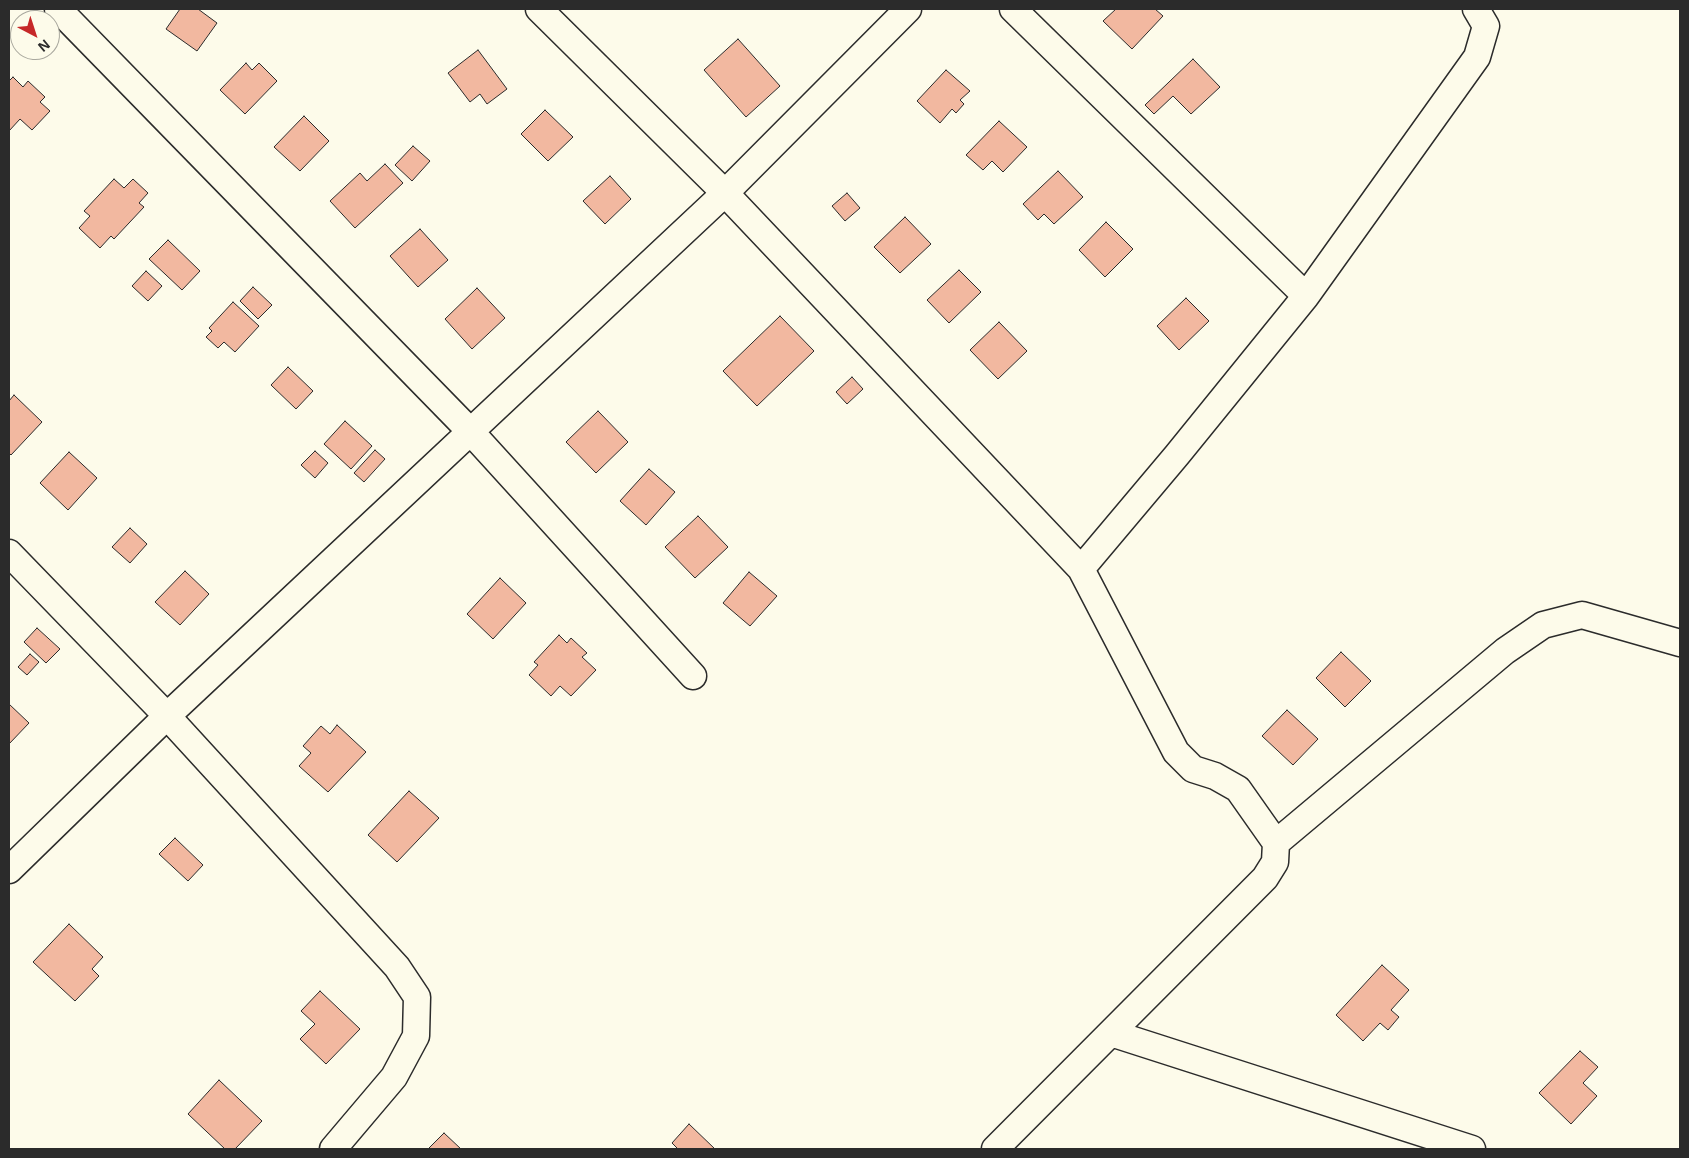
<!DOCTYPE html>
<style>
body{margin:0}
#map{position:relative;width:1689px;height:1158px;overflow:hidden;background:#fdfbea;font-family:Helvetica,sans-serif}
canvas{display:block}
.frame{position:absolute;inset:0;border:10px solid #2b2b2b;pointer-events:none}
.north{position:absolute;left:10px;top:10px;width:50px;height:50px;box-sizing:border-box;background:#fdfbea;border:1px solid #a9a89e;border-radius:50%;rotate:140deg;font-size:14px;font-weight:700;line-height:20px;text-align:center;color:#2b2b2b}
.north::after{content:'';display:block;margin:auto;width:18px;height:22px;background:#c62828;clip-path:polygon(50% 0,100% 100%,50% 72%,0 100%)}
</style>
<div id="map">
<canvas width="1689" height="1158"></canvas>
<div class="frame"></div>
<div class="north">N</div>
</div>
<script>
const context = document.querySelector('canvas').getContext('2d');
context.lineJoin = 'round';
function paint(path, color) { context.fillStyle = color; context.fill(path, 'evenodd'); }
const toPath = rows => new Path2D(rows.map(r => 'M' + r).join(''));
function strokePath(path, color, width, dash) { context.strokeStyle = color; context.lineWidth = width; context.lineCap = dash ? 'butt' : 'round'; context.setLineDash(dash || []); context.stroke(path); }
const building = toPath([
 [180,9,198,9,217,23,197,51,166,29,180,9],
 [1116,9,1155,9,1163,16,1132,49,1103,21,1116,9],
 [738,39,780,86,746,117,704,70,738,39],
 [478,50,507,89,487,104,480,94,470,102,448,73,478,50],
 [1193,59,1220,87,1191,114,1173,96,1154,114,1145,105,1193,59],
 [246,63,252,70,259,63,277,81,245,114,220,90,246,63],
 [946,70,970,91,960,100,964,104,956,113,952,109,940,123,917,101,946,70],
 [13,77,23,87,28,81,45,97,40,102,50,111,32,130,20,119,9,131,9,81,13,77],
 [545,110,573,137,548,161,521,134,545,110],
 [304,116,329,141,300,171,274,147,304,116],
 [999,121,1027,147,1003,172,992,161,983,170,966,155,999,121],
 [413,146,430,161,412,181,395,165,413,146],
 [385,164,403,183,355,228,330,201,360,173,367,181,385,164],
 [1058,171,1083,197,1054,224,1044,214,1038,220,1023,204,1058,171],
 [610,176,631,199,605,224,583,201,610,176],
 [114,179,124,188,133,179,148,193,139,203,144,207,114,239,111,236,100,248,79,228,90,216,84,211,114,179],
 [847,193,860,208,845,221,832,206,847,193],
 [905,217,931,244,900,273,874,247,905,217],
 [1106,222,1133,249,1105,277,1079,250,1106,222],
 [420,229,448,260,418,287,390,256,420,229],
 [168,240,200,271,182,290,149,259,168,240],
 [959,270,981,292,949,323,927,300,959,270],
 [146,271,162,286,148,301,132,286,146,271],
 [253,287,272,305,258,319,240,301,253,287],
 [477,288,505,318,472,349,445,319,477,288],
 [1186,298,1209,321,1179,350,1157,326,1186,298],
 [233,302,259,326,235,352,224,342,218,348,206,337,212,331,209,328,233,302],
 [780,316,814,351,757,406,723,371,780,316],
 [999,322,1027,351,998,379,970,350,999,322],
 [288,367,313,391,296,409,271,385,288,367],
 [852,377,863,389,847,404,836,392,852,377],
 [14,395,42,422,11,455,9,453,9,401,14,395],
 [598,411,628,442,596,473,566,442,598,411],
 [345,421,372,446,351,469,324,444,345,421],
 [375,450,385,459,364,482,354,473,375,450],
 [315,451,328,463,315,478,301,465,315,451],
 [69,452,97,478,68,510,40,483,69,452],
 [649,469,675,492,646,525,620,501,649,469],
 [698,516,728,547,695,578,665,547,698,516],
 [130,528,147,544,130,563,112,547,130,528],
 [185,571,209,594,180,625,155,602,185,571],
 [749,572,777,596,750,626,723,603,749,572],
 [500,578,526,603,493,639,467,614,500,578],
 [37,628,60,649,46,663,24,642,37,628],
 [559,635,567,643,571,638,587,653,582,657,596,670,571,696,560,686,551,696,529,675,538,665,534,662,559,635],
 [1341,652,1371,681,1345,707,1316,678,1341,652],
 [30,654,39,662,27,675,18,667,30,654],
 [9,704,29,723,9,744,9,704],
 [1287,710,1318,739,1293,765,1262,736,1287,710],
 [337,725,366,752,328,792,299,766,311,753,303,746,321,726,330,734,337,725],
 [409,791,439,818,397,862,368,835,409,791],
 [175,838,203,865,188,881,159,854,175,838],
 [69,924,103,957,92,969,99,976,75,1001,33,962,69,924],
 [1382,965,1409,990,1391,1010,1399,1017,1388,1030,1380,1023,1363,1041,1336,1015,1382,965],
 [320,991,360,1029,326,1064,300,1039,315,1024,301,1011,320,991],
 [1580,1051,1598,1067,1583,1083,1597,1096,1571,1124,1539,1093,1580,1051],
 [219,1080,262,1121,235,1149,225,1149,188,1114,219,1080],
 [689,1124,715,1149,678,1149,672,1143,689,1124],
 [444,1133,461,1149,428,1149,444,1133]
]);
paint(building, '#f2b8a0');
strokePath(building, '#2b2b2b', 1);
const street = toPath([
 [58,9,470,431,693,676],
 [539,9,725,193,1081,569],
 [1013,9,1306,296],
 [9,553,167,716,397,967,417,997,416,1036,394,1077,333,1149],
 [1276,843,1505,651,1543,625,1582,615,1680,643],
 [9,870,167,716,725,193,908,9],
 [1111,1033,1472,1149],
 [995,1149,1265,878,1275,862,1276,843,1238,789,1215,776,1193,769,1176,752,1081,569,1177,455,1306,296,1477,57,1486,26,1476,9]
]);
strokePath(street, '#2b2b2b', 29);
strokePath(street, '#fdfbea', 26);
</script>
